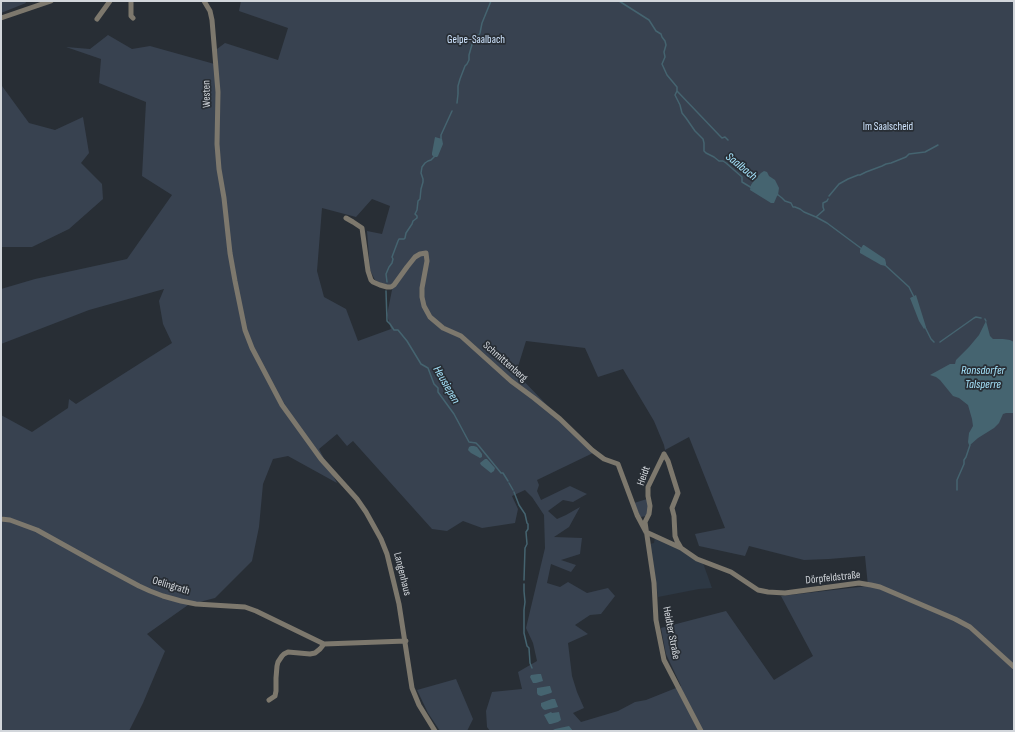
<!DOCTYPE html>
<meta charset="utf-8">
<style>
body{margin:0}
#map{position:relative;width:1015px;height:732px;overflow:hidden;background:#282e35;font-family:"Sofia Sans Condensed",sans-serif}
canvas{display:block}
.frame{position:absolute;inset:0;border:2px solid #d2d6db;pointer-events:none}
</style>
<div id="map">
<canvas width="1015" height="732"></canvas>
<div class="frame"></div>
</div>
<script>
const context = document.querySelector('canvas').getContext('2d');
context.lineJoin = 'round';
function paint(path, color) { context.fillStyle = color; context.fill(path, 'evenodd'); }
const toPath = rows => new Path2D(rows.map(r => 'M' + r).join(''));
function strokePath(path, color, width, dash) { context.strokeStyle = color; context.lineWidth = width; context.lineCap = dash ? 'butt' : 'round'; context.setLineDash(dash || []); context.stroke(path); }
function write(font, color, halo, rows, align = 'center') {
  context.font = font + ' "Sofia Sans Condensed",sans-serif'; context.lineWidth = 3.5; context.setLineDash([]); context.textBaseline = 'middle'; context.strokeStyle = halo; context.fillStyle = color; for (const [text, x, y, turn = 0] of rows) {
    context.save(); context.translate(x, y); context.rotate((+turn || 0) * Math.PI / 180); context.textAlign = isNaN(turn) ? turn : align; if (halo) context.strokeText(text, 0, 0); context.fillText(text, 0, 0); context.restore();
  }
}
paint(toPath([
 [655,537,678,548,703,563,712,588,699,589,658,597,650,544,654,543]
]), '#2d3844');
paint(toPath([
 [1,1,25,1,26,3,1,13],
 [241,1,1014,1,1014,731,490,731,487,727,486,711,492,692,522,689,518,672,537,661,533,643,526,628,545,548,544,515,532,497,525,490,512,496,518,509,515,523,482,528,463,521,447,531,432,529,353,441,347,446,337,434,319,449,337,483,288,456,273,459,263,484,259,527,252,561,215,598,188,605,147,634,165,651,143,703,129,731,1,731,1,520,4,517,1,516,1,415,32,432,68,408,69,399,76,404,172,343,163,324,159,301,164,289,89,310,1,344,1,289,35,279,127,259,172,195,142,176,146,102,99,83,101,59,66,47,90,49,108,35,132,49,150,46,218,65,217,49,225,43,278,60,288,28,239,11],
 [372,199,390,206,382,234,367,231,370,270,375,280,384,285,393,285,387,315,391,329,358,341,346,309,324,297,317,271,322,208,356,217],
 [526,341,585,348,598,377,623,369,654,421,664,445,665,450,689,437,725,528,695,534,699,546,745,556,749,546,804,560,829,559,865,556,868,586,781,596,813,656,774,680,726,611,661,628,666,654,681,686,646,700,635,702,618,711,581,722,573,713,584,708,577,692,572,676,568,643,588,634,575,625,590,615,601,614,615,596,608,588,587,593,568,582,560,587,547,583,551,564,571,572,576,565,561,560,580,554,582,538,554,537,569,527,580,507,566,515,557,519,548,511,563,500,573,502,587,494,570,486,541,500,537,491,539,485,537,480,593,453,516,373],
 [1,79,2,86,29,123,55,130,83,117,89,153,81,163,102,184,103,199,69,229,32,247,1,247],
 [647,499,648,501,648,513,646,516,641,517,640,516,634,503],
 [456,679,473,719,467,731,440,731,428,713,417,690]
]), '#384250');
paint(toPath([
 [435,137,442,139,443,144,438,156,437,157,434,157,432,155,432,153],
 [764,171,767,172,769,176,775,180,779,188,778,195,777,196,774,203,771,203,750,190,751,185,755,179,761,173],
 [863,245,864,245,885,259,886,263,886,266,881,265,860,253,860,250],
 [916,295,926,327,924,329,919,321,910,298],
 [986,321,990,336,993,339,1003,339,1010,340,1014,342,1014,413,1006,413,1003,414,999,423,994,428,978,438,970,445,969,445,968,442,969,433,973,426,972,419,968,405,959,398,953,396,940,380,936,377,930,375,950,364,955,364,956,360,969,347,979,335],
 [471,446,474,446,477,447,482,454,482,457,480,458,471,453,468,450,469,447],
 [485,459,487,459,495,468,494,471,491,473,481,465,480,463],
 [538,674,541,674,543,681,536,683,533,683,530,677,531,675],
 [549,686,550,686,552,692,551,693,541,696,538,695,537,693,537,688],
 [552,699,555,699,558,707,545,710,543,709,541,706,541,703],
 [551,712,552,713,559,712,561,720,558,722,551,724,549,724,544,715],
 [569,726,573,731,553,730,555,729]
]), '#456470');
strokePath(toPath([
 [619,1,649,20,656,31,661,34,662,37,665,41,666,45,664,52,665,57,662,64,667,75,677,87,677,91,675,95,680,105,682,113,686,118,695,131,703,139,704,143,704,151,706,153,714,157,719,161,723,161,726,163,742,177,742,182,752,188],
 [677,91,719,135,722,138,725,137,728,140],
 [457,103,458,94,458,86,460,79,465,66,467,64,469,60,469,55,473,41,475,37,479,35,480,33,482,23,491,1],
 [441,139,441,135,452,111],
 [777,194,782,198,785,201,791,203,793,207,795,207,800,209,804,212,816,217,827,223,862,249],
 [829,196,839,184,848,179,858,175,860,175,866,172,882,166,886,164,891,163,906,157,909,154,925,152,938,145],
 [816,217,824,210,823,207,823,203,827,201,828,199],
 [885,265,909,287,914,297],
 [387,282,386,274,389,267,392,263,393,259,392,257,398,241,399,239,404,239,405,238,406,233,412,224,413,221,417,218,417,216,415,214,417,210,418,201,420,199,421,189,423,182,423,179,421,173,422,167,425,163,428,161,431,160,435,156],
 [386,291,387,321,390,324,394,330,398,330,407,341,421,364,428,368,434,384,438,388,438,392,454,414,469,442,476,443,479,446,501,473,503,473,508,481],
 [985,319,986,321],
 [925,327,931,339,934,342],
 [940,342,974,318,976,317,981,318],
 [509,483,513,490],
 [957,490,957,480,964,464,964,460,966,457,970,445],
 [514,492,519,505,525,514,527,523,528,524,528,529,526,532,527,544,525,548,524,580],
 [524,584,524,591,525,602,524,610,524,633,527,646,529,648,530,663,532,668]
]), '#456470', 1.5);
strokePath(toPath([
 [131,1,131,16,133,18],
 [204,1,210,11,212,20,218,92,217,144,219,169,224,198,230,253,235,281,245,330,252,348,282,405,321,459,357,499,366,512,381,539,387,554,399,604,412,688,419,705,435,731],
 [1,18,51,1],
 [97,19,110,1],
 [346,218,353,222,362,228,368,271,371,280,373,282,380,285,387,287,391,287,394,285,407,267,415,257,420,254,426,253,427,261,422,288,422,297,424,306,430,317,443,328,461,336,511,381,534,398,560,419,592,450,604,459,618,464,637,515,646,532],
 [664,454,648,487,648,496,650,506,649,514,645,522,654,583,656,620,664,660,701,731],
 [664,454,668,461,678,493,672,508,674,516,675,536,677,541,681,548],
 [1,519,10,520,37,530,100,565,139,586,150,591,163,596,181,601,196,604,245,607,256,611,324,644,406,641],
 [646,532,681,548,697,559,731,572,758,590,768,592,785,593,859,583,871,585,880,587,955,619,970,627,1014,667],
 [269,700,275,696,276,691,276,678,277,666,278,662,282,656,284,654,288,652,310,654,315,653,320,649,324,644]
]), '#7d786d', 5);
write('11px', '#d0e5ff', '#282e35', [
 ["Gelpe-Saalbach",476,40],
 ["Im Saalscheid",888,127]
]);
write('11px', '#d2d6db', '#282e35', [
 ["Westen",207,94,-91],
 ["Schmittenberg",505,362,41],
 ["Heidt",644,476,-70],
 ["Langenhaus",402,574,76],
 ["Dörpfeldstraße",833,578,-6],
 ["Oelingrath",171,586,17],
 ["Heidter Straße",671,633,79]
]);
write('italic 12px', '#a5e3fb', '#282e35', [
 ["Saalbach",741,167,39],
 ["Ronsdorfer",983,371],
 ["Talsperre",983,385],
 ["Heusiepen",446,385,60]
]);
</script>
